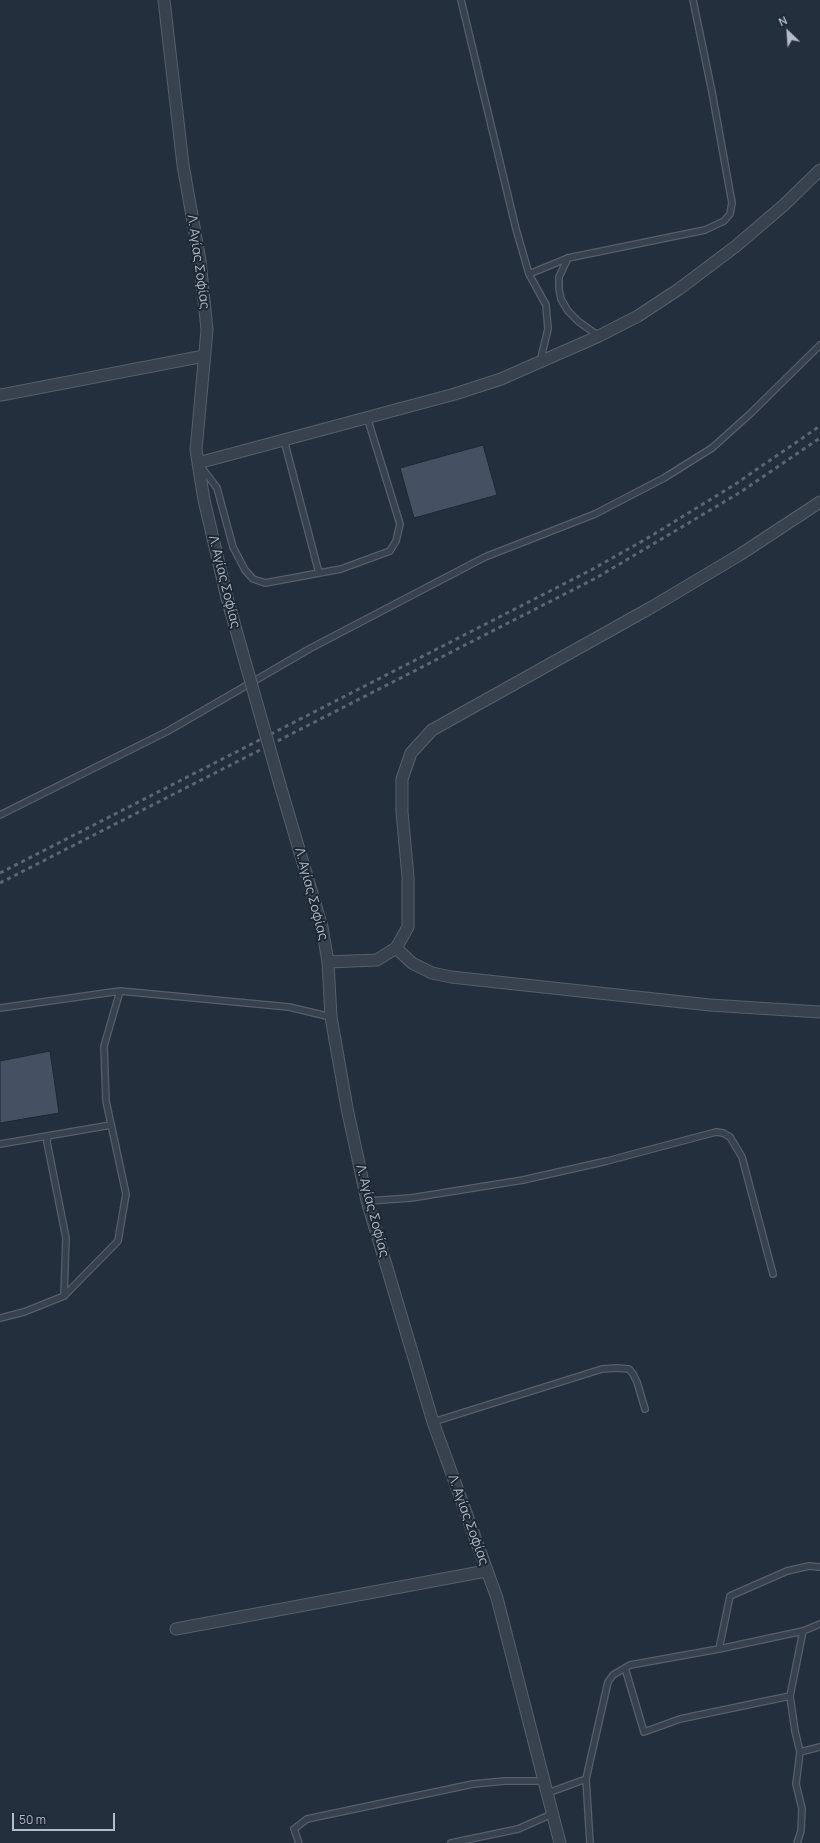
<!DOCTYPE html>
<meta charset="utf-8">
<style>
body{margin:0}
#map{position:relative;width:820px;height:1843px;overflow:hidden;background:#242f3e;font-family:Manrope,sans-serif}
canvas{display:block}
.north{position:absolute;left:768px;top:12px;width:40px;height:40px;-webkit-text-stroke:3px #1d2633;paint-order:stroke;rotate:335deg;font-size:11px;font-weight:700;line-height:16px;text-align:center;color:#b4bcc9}
.north::after{content:'';display:block;margin:auto;width:14px;height:18px;background:#b4bcc9;clip-path:polygon(50% 0,100% 100%,50% 72%,0 100%)}
.scale{position:absolute;left:12px;top:1813px;width:103px;height:18px;box-sizing:border-box;border:2px solid #b4bcc9;border-top:0;padding-left:5px;font-size:12px;line-height:14px;white-space:nowrap;color:#b4bcc9;-webkit-text-stroke:3px #1d2633;paint-order:stroke}
</style>
<div id="map">
<canvas width="820" height="1843"></canvas>
<div class="north">N</div>
<div class="scale">50 m</div>
</div>
<script>
const context = document.querySelector('canvas').getContext('2d');
context.lineJoin = 'round';
function paint(path, color) { context.fillStyle = color; context.fill(path, 'evenodd'); }
const toPath = rows => new Path2D(rows.map(r => 'M' + r).join(''));
function strokePath(path, color, width, dash) { context.strokeStyle = color; context.lineWidth = width; context.lineCap = dash ? 'butt' : 'round'; context.setLineDash(dash || []); context.stroke(path); }
function write(font, color, halo, rows, align = 'center') {
  context.font = font + ' Manrope,sans-serif'; context.lineWidth = 4; context.setLineDash([]); context.textBaseline = 'middle'; context.strokeStyle = halo; context.fillStyle = color; for (const [text, x, y, turn = 0] of rows) {
    context.save(); context.translate(x, y); context.rotate((+turn || 0) * Math.PI / 180); context.textAlign = isNaN(turn) ? turn : align; if (halo) context.strokeText(text, 0, 0); context.fillText(text, 0, 0); context.restore();
  }
}
const building = toPath([
 [483,445,497,495,414,518,400,468,483,445],
 [50,1051,59,1113,0,1123,0,1061,50,1051]
]);
paint(building, '#455162');
strokePath(building, '#1f2835', 1);
const lane = toPath([
 [461,0,516,229,529,274,546,305,548,329,540,362],
 [568,258,559,277,559,289,561,299,568,311,579,322,599,336],
 [529,274,568,258,705,230,724,221,730,214,732,203,712,92,693,0],
 [284,440,319,573],
 [202,468,217,488,233,547,245,570,253,579,265,583,341,569,390,551,396,541,400,524,367,417],
 [0,815,168,731,311,648,485,557,595,514,664,478,712,448,751,413,820,345],
 [0,1008,120,991,289,1007,331,1017],
 [48,1136,47,1142,66,1238,64,1296],
 [0,1144,111,1125],
 [367,1201,411,1198,523,1180,607,1161,716,1132,723,1133,730,1137,742,1157,773,1274],
 [0,1318,24,1312,64,1296,118,1241,126,1194,106,1101,104,1046,120,991],
 [433,1422,602,1369,617,1368,629,1369,633,1374,637,1382,645,1409],
 [719,1649,730,1596,787,1571,809,1566,820,1567],
 [625,1668,644,1732,680,1719,790,1696],
 [800,1752,820,1747],
 [548,1793,586,1779],
 [299,1843,294,1829,307,1819,473,1784,505,1781,544,1781],
 [451,1843,518,1829,552,1814],
 [590,1843,586,1779,608,1682,613,1675,630,1665,719,1649,803,1631,820,1624],
 [797,1843,801,1831,802,1809,796,1784,800,1752,795,1731,790,1696,803,1631]
]);
const street = toPath([
 [164,0,183,165,200,261,207,330,196,450,204,500,227,598],
 [1,395,204,356],
 [198,463,455,394,501,379,599,336,638,316,679,289,736,246,784,205,820,170],
 [280,785,322,927,328,962,331,1017,347,1108,367,1201,433,1422,497,1598,560,1843],
 [396,948,412,963,432,973,451,977,710,1005,820,1012],
 [328,962,377,960,396,948,408,927,408,877,402,812,402,779,411,753,432,730,652,607,741,554,820,502],
 [176,1629,486,1571]
]);
strokePath(lane, '#565f6c', 8);
strokePath(street, '#565f6c', 13);
strokePath(lane, '#38414e', 5.5);
strokePath(street, '#38414e', 11);
strokePath(toPath([
 [0,873,591,570,646,539,734,485,820,426],
 [0,883,596,578,739,493,820,438]
]), '#5a6575', 3, [4, 4]);
const streetBridge = toPath([
 [227,598,280,785]
]);
strokePath(streetBridge, '#565f6c', 13, []);
strokePath(streetBridge, '#38414e', 11);
write('13px', '#b4bcc9', '#1d2633', [
 ["Λ. Αγίας Σοφίας",198,262,82],
 ["Λ. Αγίας Σοφίας",224,582,76],
 ["Λ. Αγίας Σοφίας",311,894,75],
 ["Λ. Αγίας Σοφίας",372,1211,75],
 ["Λ. Αγίας Σοφίας",468,1520,70]
]);
</script>
